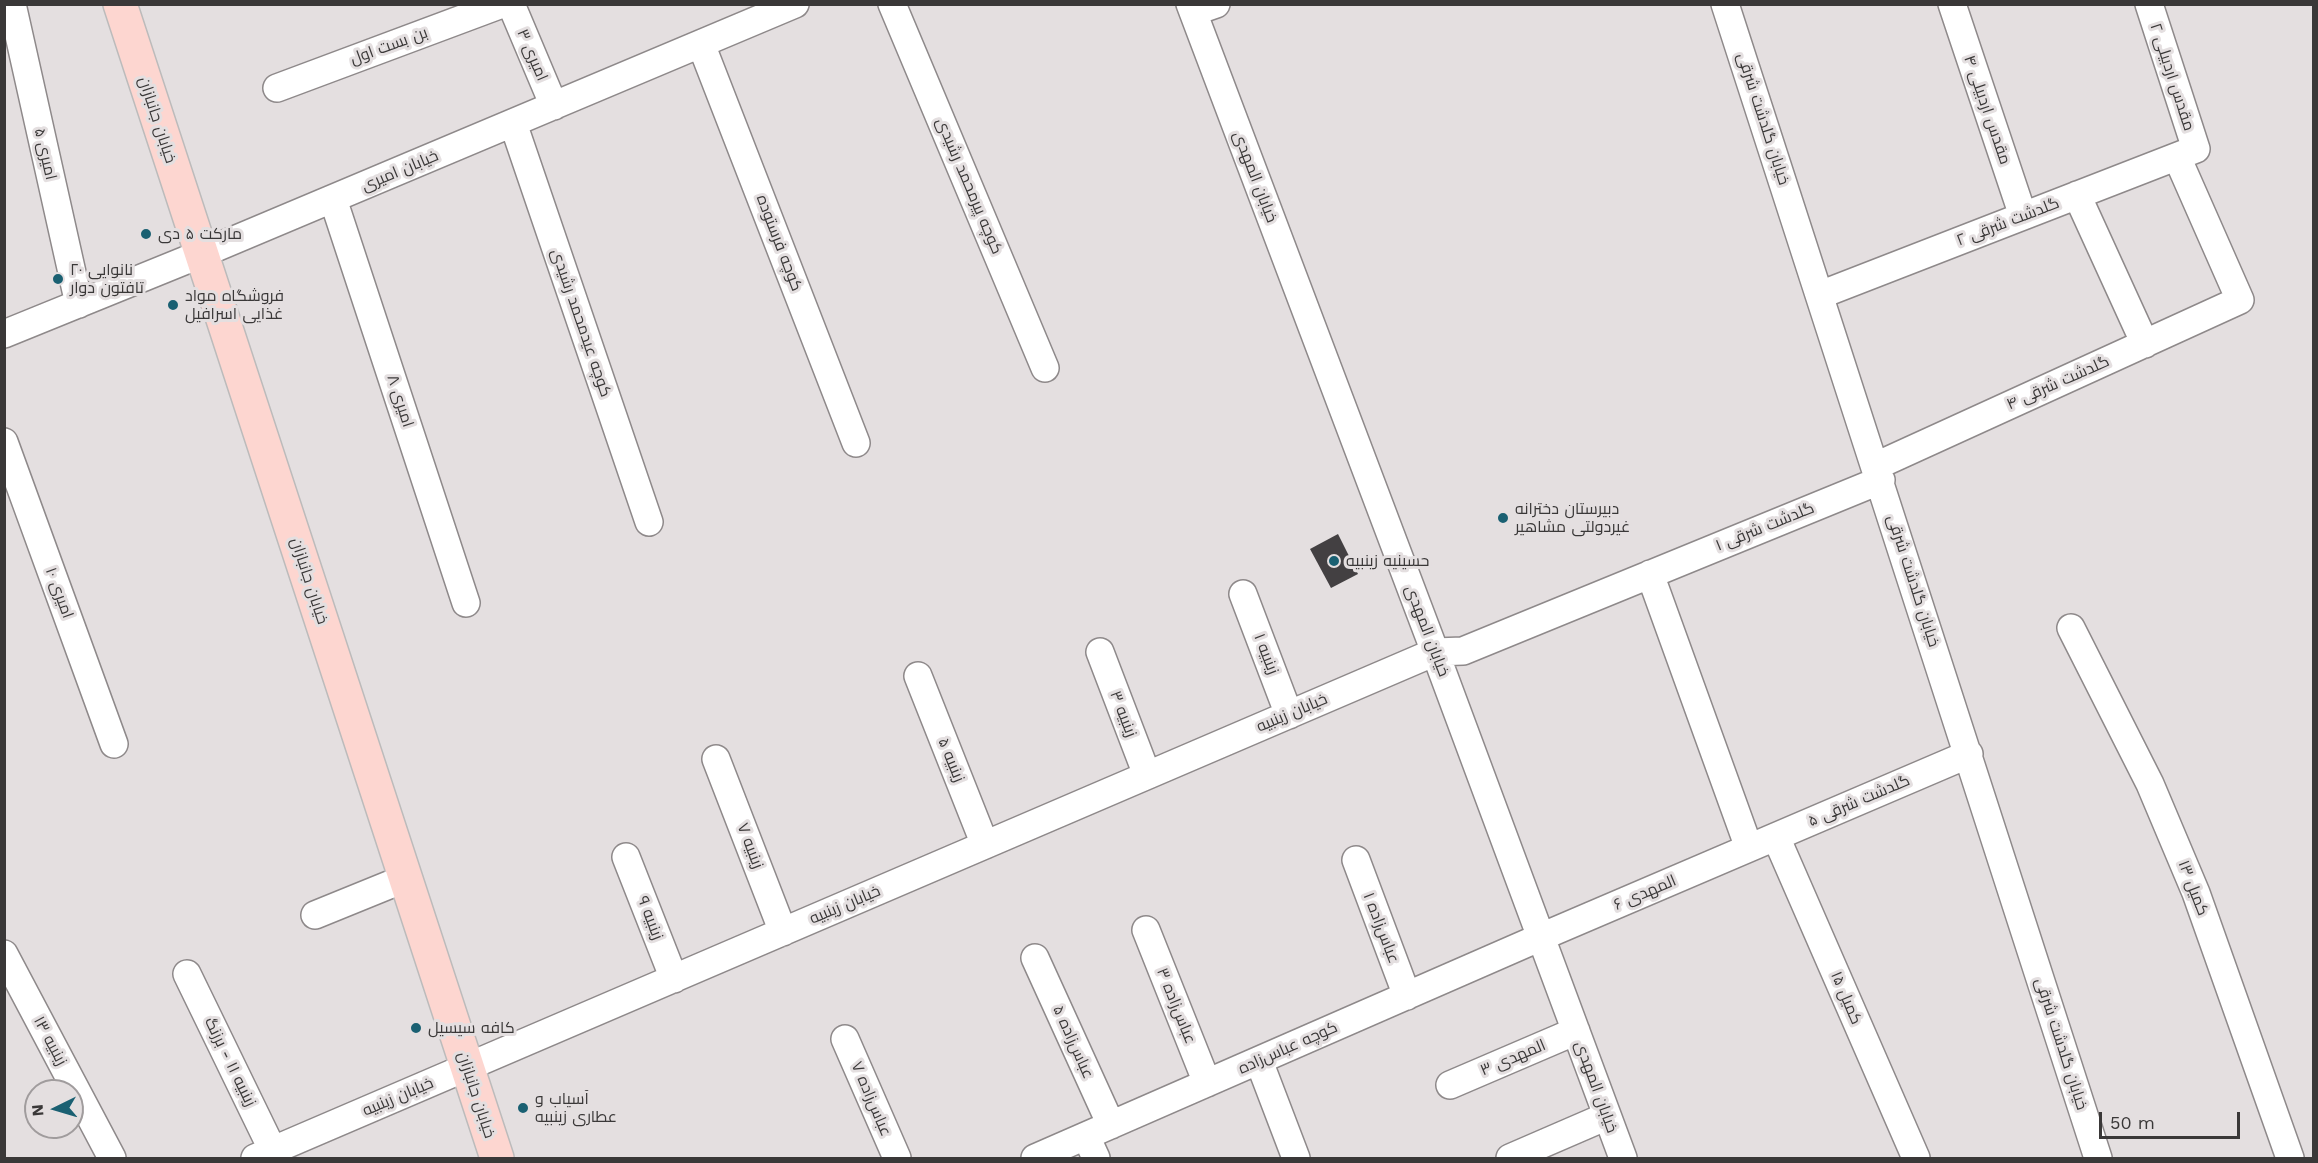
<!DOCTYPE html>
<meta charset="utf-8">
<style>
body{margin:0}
#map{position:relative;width:2318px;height:1163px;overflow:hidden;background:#e4dfe0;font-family:"Work Sans",sans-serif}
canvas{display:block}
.frame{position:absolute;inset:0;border:6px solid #3a3838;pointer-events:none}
.north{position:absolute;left:24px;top:1079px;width:60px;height:60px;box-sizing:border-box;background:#e4dfe0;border:2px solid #a09c9d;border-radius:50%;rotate:265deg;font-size:16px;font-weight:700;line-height:24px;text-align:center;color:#3a3838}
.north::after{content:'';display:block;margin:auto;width:21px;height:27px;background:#1a6072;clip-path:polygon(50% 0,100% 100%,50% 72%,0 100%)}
.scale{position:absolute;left:2099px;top:1112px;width:141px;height:27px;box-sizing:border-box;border:3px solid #3a3838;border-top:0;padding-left:8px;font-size:18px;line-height:21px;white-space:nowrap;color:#3a3838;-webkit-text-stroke:4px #e4dfe0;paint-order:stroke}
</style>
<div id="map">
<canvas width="2318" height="1163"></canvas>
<div class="frame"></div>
<div class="north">N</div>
<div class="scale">50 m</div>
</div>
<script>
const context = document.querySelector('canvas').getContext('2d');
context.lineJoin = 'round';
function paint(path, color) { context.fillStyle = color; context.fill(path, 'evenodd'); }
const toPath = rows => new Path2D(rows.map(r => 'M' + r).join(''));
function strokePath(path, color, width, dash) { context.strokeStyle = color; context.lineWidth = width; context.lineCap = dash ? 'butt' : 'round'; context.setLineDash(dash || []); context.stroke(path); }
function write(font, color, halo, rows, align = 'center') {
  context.font = font + ' "Work Sans",Cairo,sans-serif'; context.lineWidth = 6; context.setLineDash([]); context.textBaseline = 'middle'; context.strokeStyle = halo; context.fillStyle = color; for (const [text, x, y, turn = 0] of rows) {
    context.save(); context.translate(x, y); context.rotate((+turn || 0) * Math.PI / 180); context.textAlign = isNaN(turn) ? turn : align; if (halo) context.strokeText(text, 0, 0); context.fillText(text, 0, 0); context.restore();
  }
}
paint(toPath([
 [1338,534,1358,574,1331,588,1310,549]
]), '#434042');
const minor = toPath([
 [12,4,79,304],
 [511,4,554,106],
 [892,4,1045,368],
 [1190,4,1435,652,1623,1158],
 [1725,4,2098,1158],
 [1952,4,2023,216],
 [1193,12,1216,4],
 [701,44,856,443],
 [277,88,502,4],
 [513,123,649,522],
 [2077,195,2145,344],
 [333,199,466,603],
 [1820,295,2196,149,2149,4],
 [4,334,201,254,795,4],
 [4,442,114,744],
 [1876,466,2240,300,2177,157],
 [1650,574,1749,848],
 [1243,594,1289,715],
 [2071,628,2150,784,2196,893,2290,1158],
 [1100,652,1147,775],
 [918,676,985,845],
 [716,759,783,932],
 [1776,837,1916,1158],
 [626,857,674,979],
 [1356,860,1407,996],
 [315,915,406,878],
 [1146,930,1207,1083],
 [4,954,112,1158],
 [1035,958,1111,1125],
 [187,974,273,1151],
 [845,1039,897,1158],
 [1259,1061,1296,1158],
 [1450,1085,1576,1031],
 [1086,1136,1096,1158],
 [255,1158,1435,652,1463,651,1881,480],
 [1035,1158,1541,937,1969,754],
 [1510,1158,1607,1116]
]);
const major = toPath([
 [120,4,497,1158]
]);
strokePath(minor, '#8e898a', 30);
strokePath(major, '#bcbbbb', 36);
strokePath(minor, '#fff', 27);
strokePath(major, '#fdd6d0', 33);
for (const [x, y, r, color] of [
 [146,234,6,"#1a6072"],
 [58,279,6,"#1a6072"],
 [173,305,6,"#1a6072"],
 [1503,518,6,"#1a6072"],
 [1334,561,6,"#1a6072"],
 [416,1028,6,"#1a6072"],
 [523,1108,6,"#1a6072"]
]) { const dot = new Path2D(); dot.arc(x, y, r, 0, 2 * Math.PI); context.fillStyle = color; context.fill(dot); strokePath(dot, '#e4dfe0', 2); }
write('16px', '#3a3838', '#e4dfe0', [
 ["بن بست اول",389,46,-20],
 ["امیری ۳",532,55,67],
 ["مقدس اردبیلی ۲",2172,77,72],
 ["مقدس اردبیلی ۴",1987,110,71],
 ["خیابان گلدشت شرقی",1763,119,72],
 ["خیابان جانبازان",157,120,72],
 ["امیری ۵",45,154,77],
 ["خیابان امیری",400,171,-23],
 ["خیابان المهدی",1255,177,69],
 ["کوچه پیرمحمد رشیدی",969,186,67],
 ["گلدشت شرقی ۲",2008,222,-21],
 ["کوچه فرستوده",779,243,69],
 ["کوچه عیدمحمد رشیدی",581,323,71],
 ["گلدشت شرقی ۴",2058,383,-24],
 ["امیری ۸",400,401,72],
 ["گلدشت شرقی ۱",1765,527,-22],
 ["خیابان جانبازان",309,581,72],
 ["خیابان گلدشت شرقی",1913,581,72],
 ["امیری ۱۰",59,593,70],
 ["خیابان المهدی",1427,631,69],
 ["زینبیه ۱",1266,654,69],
 ["خیابان زینبیه",1292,713,-23],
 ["زینبیه ۳",1123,714,69],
 ["زینبیه ۵",951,760,68],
 ["گلدشت شرقی ۵",1859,801,-23],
 ["زینبیه ۷",750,846,69],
 ["کمیل ۱۳",2193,888,69],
 ["المهدی ۶",1645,893,-23],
 ["خیابان زینبیه",845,905,-23],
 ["زینبیه ۹",650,918,69],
 ["عباس‌زاده ۱",1381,928,69],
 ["کمیل ۱۵",1846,998,67],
 ["عباس‌زاده ۳",1176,1006,68],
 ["زینبیه ۱۳",50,1041,62],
 ["عباس‌زاده ۵",1073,1042,66],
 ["خیابان گلدشت شرقی",2061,1044,72],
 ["کوچه عباس‌زاده",1288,1048,-24],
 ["المهدی ۳",1513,1058,-23],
 ["زینبیه ۱۱ - برزنگ",230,1062,64],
 ["خیابان المهدی",1596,1087,70],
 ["خیابان جانبازان",476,1095,72],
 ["خیابان زینبیه",398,1097,-23],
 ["عباس‌زاده ۷",871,1099,67]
]);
write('16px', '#3a3838', '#e4dfe0', [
 ["مارکت ۵ دی",158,234],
 ["نانوایی ۲۰",70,270],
 ["تافتون دوار",70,288],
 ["فروشگاه مواد",185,296],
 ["غذایی اسرافیل",185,314],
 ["دبیرستان دخترانه",1515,509],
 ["غیردولتی مشاهیر",1515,527],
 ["حسینیه زینبیه",1346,561],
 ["کافه سیسیل",428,1028],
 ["آسیاب و",535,1099],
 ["عطاری زینبیه",535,1117]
], 'left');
</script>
